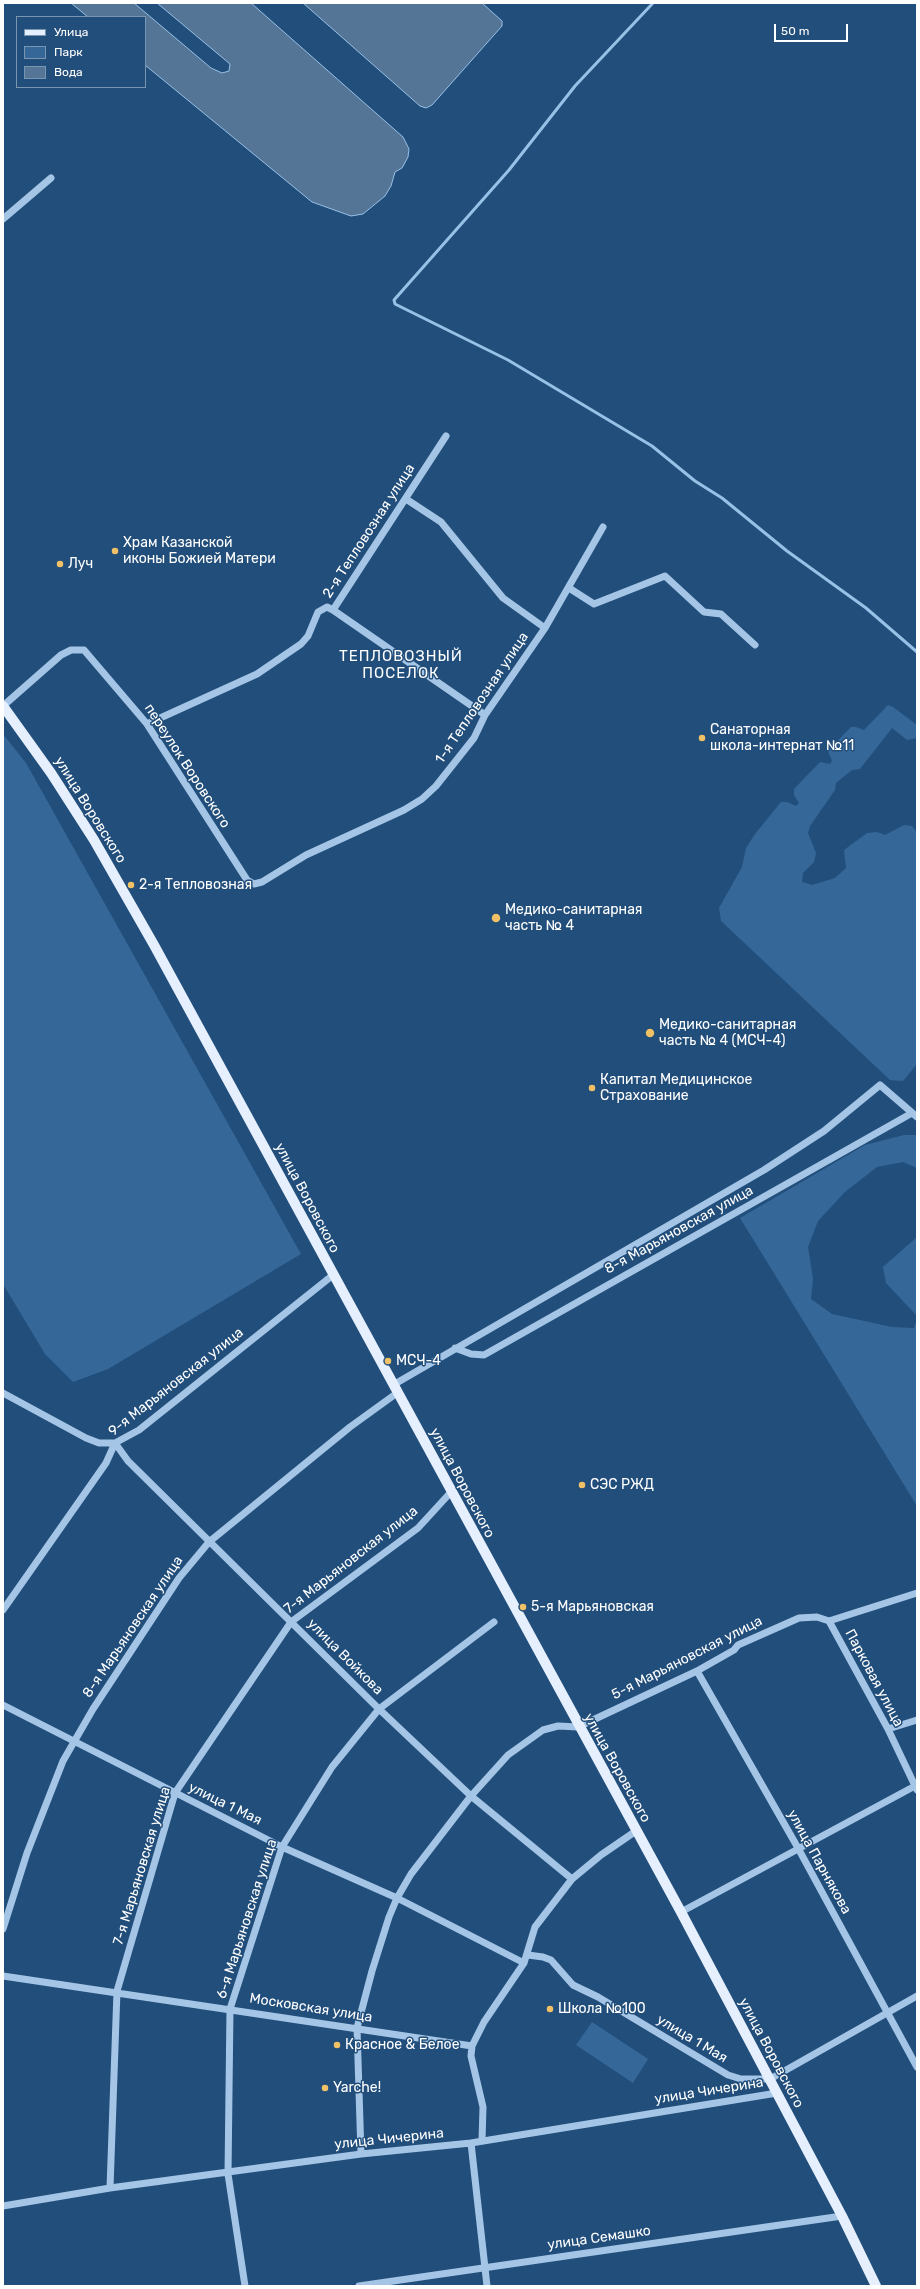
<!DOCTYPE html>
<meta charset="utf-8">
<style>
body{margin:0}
#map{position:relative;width:920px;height:2289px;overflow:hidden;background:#224e7b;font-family:Rubik,sans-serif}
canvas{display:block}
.frame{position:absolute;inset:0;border:4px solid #fff;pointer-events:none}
.legend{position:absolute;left:16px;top:16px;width:130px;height:72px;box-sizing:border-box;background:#224e7b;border:1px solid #7a95b0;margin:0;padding:5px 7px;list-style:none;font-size:12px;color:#fff}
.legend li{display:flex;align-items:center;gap:8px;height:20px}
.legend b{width:20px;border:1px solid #7a95b0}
.scale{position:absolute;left:774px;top:24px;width:74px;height:18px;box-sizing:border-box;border:2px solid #fff;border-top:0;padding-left:5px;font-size:12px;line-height:14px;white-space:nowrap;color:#fff;-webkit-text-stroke:3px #224e7b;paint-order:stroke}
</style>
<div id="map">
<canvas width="920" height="2289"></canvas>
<div class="frame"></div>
<ul class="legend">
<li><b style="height:5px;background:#e5effd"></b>Улица</li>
<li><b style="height:11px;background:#356899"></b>Парк</li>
<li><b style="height:11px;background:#557597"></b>Вода</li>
</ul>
<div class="scale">50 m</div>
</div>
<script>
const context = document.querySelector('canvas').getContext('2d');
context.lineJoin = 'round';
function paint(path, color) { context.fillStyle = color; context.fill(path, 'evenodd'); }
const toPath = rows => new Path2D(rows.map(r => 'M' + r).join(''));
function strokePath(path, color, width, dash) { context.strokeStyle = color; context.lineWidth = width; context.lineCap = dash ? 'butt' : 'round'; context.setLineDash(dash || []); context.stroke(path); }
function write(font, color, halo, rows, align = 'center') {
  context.font = font + ' Rubik,sans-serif'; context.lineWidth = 3; context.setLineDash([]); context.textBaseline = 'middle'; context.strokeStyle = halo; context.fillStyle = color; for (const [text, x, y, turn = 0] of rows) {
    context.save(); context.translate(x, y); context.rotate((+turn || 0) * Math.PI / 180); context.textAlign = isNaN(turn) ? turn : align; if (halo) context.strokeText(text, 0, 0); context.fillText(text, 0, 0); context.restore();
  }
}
paint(toPath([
 [888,705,893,707,917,725,917,738,907,740,892,728,860,769,852,770,836,783,835,790,810,826,808,833,816,853,814,862,803,873,802,882,812,885,835,878,846,868,844,850,867,833,877,832,885,835,904,825,912,826,917,832,917,1064,903,1081,890,1080,721,921,719,908,742,867,746,848,755,834,781,802,787,802,796,806,799,803,794,795,794,789,820,762,830,764,832,761,828,751,844,734,851,727,856,727,864,730],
 [3,734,26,763,301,1254,108,1369,73,1382,45,1354,3,1284],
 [904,1135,917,1135,917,1168,903,1162,877,1167,845,1192,818,1221,808,1247,813,1279,811,1299,832,1314,892,1327,914,1328,917,1319,917,1506,740,1218,865,1145],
 [917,1237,917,1316,886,1283,883,1267],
 [592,2022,648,2059,633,2083,576,2045]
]), '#356899');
const water = toPath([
 [71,3,134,3,211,68,222,73,229,71,230,64,157,3,251,3,403,137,409,149,408,157,402,168,395,172,391,186,385,196,363,214,351,216,312,202,145,65,145,17,88,17,71,3],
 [303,3,482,3,502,21,502,26,432,105,426,108,420,106,303,3]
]);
paint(water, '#557597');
strokePath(water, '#98c1e7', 1);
strokePath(toPath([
 [653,3,575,86,509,170,394,300,395,304,508,360,652,446,695,481,722,498,787,551,866,608,917,652]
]), '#98c1e7', 3);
strokePath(toPath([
 [3,219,51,178],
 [406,499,441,522,503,598,545,628],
 [569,588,594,604,665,576,704,612,721,614,755,645],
 [333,610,485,715],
 [3,706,61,655,71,650,84,650,147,724,247,880,254,884,262,882,306,855,404,810,422,799,436,786,474,738,485,715,545,628,603,527],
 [147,724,257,674,301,644,308,636,318,612,327,607,333,610,446,436],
 [455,1348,471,1354,484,1355,912,1113],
 [393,1385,764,1170,824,1131,880,1085,917,1117],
 [3,1393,86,1438,99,1443,115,1443],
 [115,1443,128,1461,379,1709,471,1796,572,1879],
 [3,1610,106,1463,115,1443,139,1430,333,1275],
 [829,1621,888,1729,917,1790],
 [697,1671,798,1848,917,2067],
 [3,1705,282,1847,397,1898,524,1963],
 [888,1729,917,1720],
 [681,1912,915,1786],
 [3,1929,27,1853,63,1761,93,1709,179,1578,209,1542,350,1427,397,1393],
 [528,1955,543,1957,551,1960,573,1985,598,1997,728,2075,741,2079,770,2079,779,2074,917,1996],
 [3,1976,472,2046],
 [482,2141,483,2107,471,2056,472,2046,484,2022,524,1963,535,1927,572,1879,601,1855,636,1831],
 [471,2143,487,2286],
 [361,2154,357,2028,372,1971,389,1917,397,1898,411,1874,471,1796,508,1755,543,1730,558,1726,578,1727,697,1671,734,1650,738,1645,799,1618,817,1617,829,1621,917,1593],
 [110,2188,117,1991,175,1793,291,1622,418,1528,451,1492],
 [3,2206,110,2188,361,2154,471,2143,777,2093],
 [245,2286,228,2174,230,2009,282,1847,332,1767,379,1709,494,1622],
 [359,2286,842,2216]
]), '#a4c5e5', 7);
strokePath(toPath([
 [3,706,51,773,94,840,154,945,681,1912,842,2216,876,2286]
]), '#e5effd', 10);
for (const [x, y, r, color] of [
 [115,551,4,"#f1c166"],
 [60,564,4,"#f1c166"],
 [702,738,4,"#f1c166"],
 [131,885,4,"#f1c166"],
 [496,918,5,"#f1c166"],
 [650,1033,5,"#f1c166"],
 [592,1088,4,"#f1c166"],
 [388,1361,4,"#f1c166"],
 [582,1485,4,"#f1c166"],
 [523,1607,4,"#f1c166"],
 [550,2009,4,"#f1c166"],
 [337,2045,4,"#f1c166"],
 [325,2088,4,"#f1c166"]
]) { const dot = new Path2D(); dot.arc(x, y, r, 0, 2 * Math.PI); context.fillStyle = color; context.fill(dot); strokePath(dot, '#224e7b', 1.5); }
write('14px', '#fff', '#224e7b', [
 ["2-я Тепловозная улица",369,531,-57],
 ["1-я Тепловозная улица",482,698,-56],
 ["переулок Воровского",187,766,57],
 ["улица Воровского",90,810,58],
 ["улица Воровского",307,1198,62],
 ["8-я Марьяновская улица",679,1230,-29],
 ["9-я Марьяновская улица",176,1382,-38],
 ["улица Воровского",462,1483,62],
 ["7-я Марьяновская улица",351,1560,-38],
 ["8-я Марьяновская улица",133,1627,-56],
 ["улица Войкова",345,1657,45],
 ["5-я Марьяновская улица",687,1658,-27],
 ["Парковая улица",874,1678,62],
 ["улица Воровского",617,1768,61],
 ["улица 1 Мая",225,1804,26],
 ["улица Парнякова",819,1862,61],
 ["7-я Марьяновская улица",142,1866,-73],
 ["6-я Марьяновская улица",247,1919,-72],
 ["Московская улица",311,2008,9],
 ["улица 1 Мая",692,2039,31],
 ["улица Воровского",771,2053,62],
 ["улица Чичерина",709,2091,-9],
 ["улица Чичерина",389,2139,-6],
 ["улица Семашко",599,2238,-8]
]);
write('14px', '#fff', '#224e7b', [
 ["Храм Казанской",123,543],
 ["иконы Божией Матери",123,559],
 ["Луч",68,564],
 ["Санаторная",710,730],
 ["школа-интернат №11",710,746],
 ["2-я Тепловозная",139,885],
 ["Медико-санитарная",505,910],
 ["часть № 4",505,926],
 ["Медико-санитарная",659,1025],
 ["часть № 4 (МСЧ-4)",659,1041],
 ["Капитал Медицинское",600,1080],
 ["Страхование",600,1096],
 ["МСЧ-4",396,1361],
 ["СЭС РЖД",590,1485],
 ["5-я Марьяновская",531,1607],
 ["Школа №100",558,2009],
 ["Красное & Белое",345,2045],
 ["Yarche!",333,2088]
], 'left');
context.letterSpacing = '1px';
write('15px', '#fff', '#224e7b', [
 ["ТЕПЛОВОЗНЫЙ",401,657],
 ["ПОСЕЛОК",401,674]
]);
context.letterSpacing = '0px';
</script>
